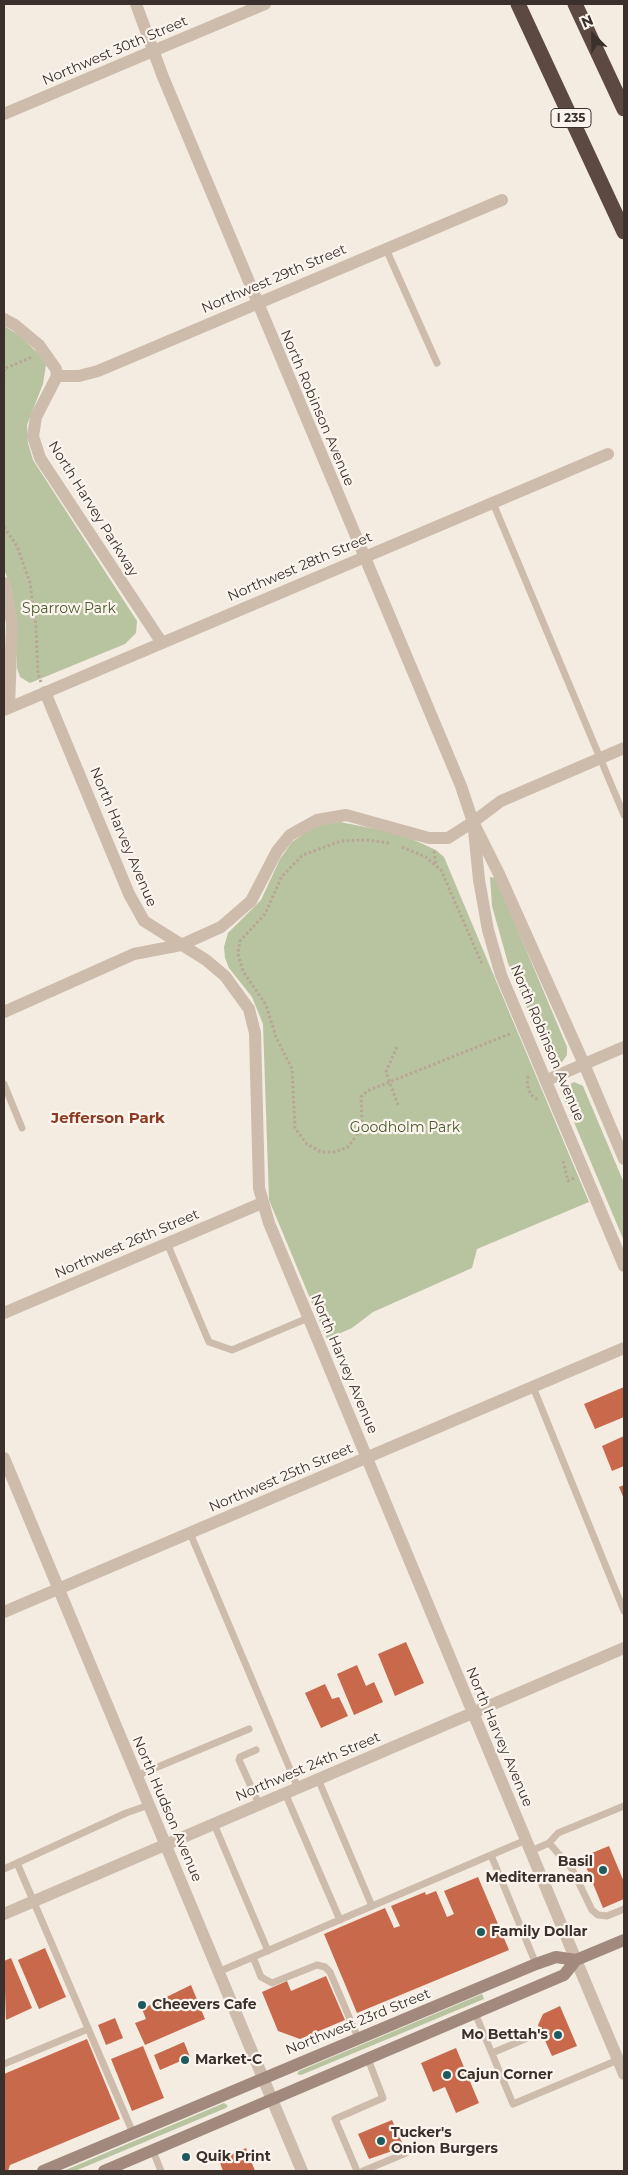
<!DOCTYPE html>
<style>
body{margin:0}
#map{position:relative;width:628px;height:2175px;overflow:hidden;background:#f4ebe1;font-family:Montserrat,sans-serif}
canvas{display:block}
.frame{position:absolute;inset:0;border:5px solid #3b302b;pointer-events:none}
.north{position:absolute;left:568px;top:10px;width:50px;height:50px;-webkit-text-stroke:4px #fbf5ee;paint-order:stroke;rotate:337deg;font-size:14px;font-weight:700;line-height:20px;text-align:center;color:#3b302b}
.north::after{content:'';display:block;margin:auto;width:18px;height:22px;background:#3b302b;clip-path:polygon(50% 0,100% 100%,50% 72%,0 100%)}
</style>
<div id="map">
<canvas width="628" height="2175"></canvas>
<div class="frame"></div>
<div class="north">N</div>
</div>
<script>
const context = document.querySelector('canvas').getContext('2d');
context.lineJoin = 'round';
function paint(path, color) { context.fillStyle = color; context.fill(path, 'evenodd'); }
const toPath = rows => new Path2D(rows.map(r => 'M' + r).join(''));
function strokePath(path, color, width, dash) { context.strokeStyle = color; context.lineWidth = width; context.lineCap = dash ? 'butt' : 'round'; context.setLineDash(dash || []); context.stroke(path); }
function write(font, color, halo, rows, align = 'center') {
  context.font = font + ' Montserrat,sans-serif'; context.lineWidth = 4.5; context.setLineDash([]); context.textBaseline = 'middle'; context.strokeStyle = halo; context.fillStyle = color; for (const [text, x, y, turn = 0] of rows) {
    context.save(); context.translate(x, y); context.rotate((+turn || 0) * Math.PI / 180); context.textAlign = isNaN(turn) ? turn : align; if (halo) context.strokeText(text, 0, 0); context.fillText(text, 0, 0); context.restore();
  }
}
paint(toPath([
 [4,326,19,335,40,355,46,365,43,384,27,425,28,443,33,460,137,621,136,633,125,644,30,683,20,677,17,668,17,619,11,588,4,569],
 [340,822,386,831,414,840,436,850,444,857,589,1202,477,1249,472,1268,373,1312,352,1328,327,1339,269,1200,263,1024,252,997,229,968,225,958,224,947,228,933,261,900,280,859,292,842,309,830,323,824],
 [490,877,496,878,567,1047,567,1055,562,1062,554,1062,548,1058,508,963,492,906],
 [574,1082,583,1086,624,1183,624,1241,563,1096,562,1092,565,1087],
 [482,1994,484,1999,301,2075,297,2074,299,2071],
 [224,2103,228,2106,226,2108,75,2171,63,2171]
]), '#b8c4a0');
paint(toPath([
 [624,1387,624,1417,595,1429,584,1404],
 [624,1436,624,1466,612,1471,602,1446],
 [624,1485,624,1499,619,1487],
 [406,1642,424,1683,395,1696,378,1654],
 [357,1665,366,1686,374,1682,383,1702,354,1715,337,1674],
 [325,1684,332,1699,339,1697,348,1716,321,1728,305,1693],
 [609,1846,624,1882,624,1899,603,1908,582,1857],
 [478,1877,509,1950,357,2013,324,1934,385,1908,394,1928,400,1926,391,1906,425,1892,426,1895,436,1891,447,1917,454,1914,444,1891],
 [45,1948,66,1997,39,2009,18,1960],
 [11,1958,32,2008,6,2020,4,1961],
 [326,1976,345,2020,300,2039,278,2031,262,1992,287,1981,291,1991],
 [191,1985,205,2019,145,2045,135,2023,146,2019,142,2009],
 [560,2006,577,2046,552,2056,538,2025,543,2014],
 [115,2018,123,2038,106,2045,98,2025],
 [87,2039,120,2119,10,2165,8,2171,4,2171,4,2074],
 [184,2042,190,2057,160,2070,154,2055],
 [143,2046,164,2098,132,2111,111,2059],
 [456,2048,479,2103,456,2113,445,2087,433,2092,421,2063],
 [392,2120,404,2147,369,2159,358,2134],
 [246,2148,255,2171,223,2171,219,2160]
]), '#c8694b');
strokePath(toPath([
 [4,377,4,369,32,357],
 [4,527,17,546,30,583,36,627,38,674,41,682],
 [389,843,366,840,341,841,303,855,282,876,265,914,240,941,238,954,243,971,266,1005,276,1037,292,1069,295,1128,307,1144,321,1152,335,1152,348,1147,360,1130,362,1121,361,1097,367,1091,512,1033],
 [402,847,426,857,441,870,482,964],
 [434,851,436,865],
 [397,1047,386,1072,398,1105],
 [528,1076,527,1084,531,1095,538,1100],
 [563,1161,568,1181,574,1178]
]), '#b9a596', 3, [2.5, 2.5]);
strokePath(toPath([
 [386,249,437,363],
 [493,503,624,815],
 [4,1084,22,1128],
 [167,1243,209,1342,232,1350,308,1318],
 [533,1387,624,1611],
 [190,1533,298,1788],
 [256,1750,240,1757,239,1760,259,1804],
 [136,1776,249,1729],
 [318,1779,372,1906],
 [285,1793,340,1920],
 [214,1824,268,1951],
 [549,1843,572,1869,592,1910,598,1915,607,1916,624,1909],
 [531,1851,549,1843,558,1833,624,1806],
 [491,1855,536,1964],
 [17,1863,133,2133],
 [4,1869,126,1813,149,1805],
 [253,1957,261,1977,272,1983,317,1965,325,1967,330,1972,358,2038],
 [218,1972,526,1840],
 [475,2013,513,2104,618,2060],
 [492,2053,537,2034],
 [4,2064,88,2029],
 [153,2151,161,2171],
 [357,2171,335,2119,383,2098,368,2059],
 [363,2171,406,2153]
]), '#cdbbac', 7);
strokePath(toPath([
 [153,51,265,4],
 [4,319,15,325,39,345,56,369,57,376,36,417,33,436,40,458,162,643],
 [57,376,79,376,98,371,502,200],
 [4,583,12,623,9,707],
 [45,692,129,894,144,921,206,960,225,976,249,1009,255,1033,259,1188,269,1223,576,1960],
 [4,710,608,454],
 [4,1012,134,954,181,945,221,927,251,901,277,851,290,835,317,820,346,815,429,838,448,838,473,822,501,801,624,748],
 [547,1080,624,1047],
 [4,1313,262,1203],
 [4,1458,263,2078],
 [4,1612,624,1348],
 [4,1914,624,1648]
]), '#cdbbac', 12);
strokePath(toPath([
 [136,4,163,77,461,786,473,822,499,874,584,1064,624,1159],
 [4,114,153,51],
 [474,830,479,880,488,930,501,975,624,1266],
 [576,1960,624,2074],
 [263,2078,302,2171]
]), '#cdbbac', 12);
strokePath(toPath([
 [43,2171,536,1964,556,1957,576,1960],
 [104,2171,564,1975,576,1960,624,1940]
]), '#a18a7d', 12);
strokePath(toPath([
 [518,4,624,232],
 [575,4,624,109]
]), '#5c4a42', 15);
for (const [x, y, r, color] of [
 [603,1870,5,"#1f5a5e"],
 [481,1932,5,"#1f5a5e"],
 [142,2005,5,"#1f5a5e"],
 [558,2035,5,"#1f5a5e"],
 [185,2060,5,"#1f5a5e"],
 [447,2075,5,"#1f5a5e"],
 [381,2141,5,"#1f5a5e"],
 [186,2157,5,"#1f5a5e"]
]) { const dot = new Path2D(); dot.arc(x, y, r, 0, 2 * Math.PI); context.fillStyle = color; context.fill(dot); strokePath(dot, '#fbf5ee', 2); }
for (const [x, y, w] of [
 [571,118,40]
]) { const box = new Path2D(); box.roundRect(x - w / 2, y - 9.5, w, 19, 4); context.fillStyle = '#fbf5ee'; context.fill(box); strokePath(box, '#3b302b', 1); }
write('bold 12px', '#3b302b', null, [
 ["I 235",571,118]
]);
write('14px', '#3b302b', '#fbf5ee', [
 ["Northwest 30th Street",115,51,-23],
 ["Northwest 29th Street",274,279,-23],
 ["North Robinson Avenue",317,408,67],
 ["North Harvey Parkway",93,509,58],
 ["Northwest 28th Street",300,567,-23],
 ["North Harvey Avenue",123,837,67],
 ["North Robinson Avenue",547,1043,67],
 ["Northwest 26th Street",127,1244,-23],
 ["North Harvey Avenue",344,1364,67],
 ["Northwest 25th Street",281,1478,-23],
 ["North Harvey Avenue",499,1737,67],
 ["Northwest 24th Street",308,1767,-23],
 ["North Hudson Avenue",167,1809,67],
 ["Northwest 23rd Street",358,2022,-22]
]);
write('14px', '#4a5a2e', '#fbf5ee', [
 ["Sparrow Park",69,609],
 ["Goodholm Park",405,1128]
]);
write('bold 14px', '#3b302b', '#fbf5ee', [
 ["Basil",593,1862,"right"],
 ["Mediterranean",593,1878,"right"],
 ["Family Dollar",491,1932],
 ["Cheevers Cafe",152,2005],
 ["Mo Bettah's",548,2035,"right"],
 ["Market-C",195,2060],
 ["Cajun Corner",457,2075],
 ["Tucker's",391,2133],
 ["Onion Burgers",391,2149],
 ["Quik Print",196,2157]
], 'left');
write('bold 15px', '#8c3b22', '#fbf5ee', [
 ["Jefferson Park",108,1119]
]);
</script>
